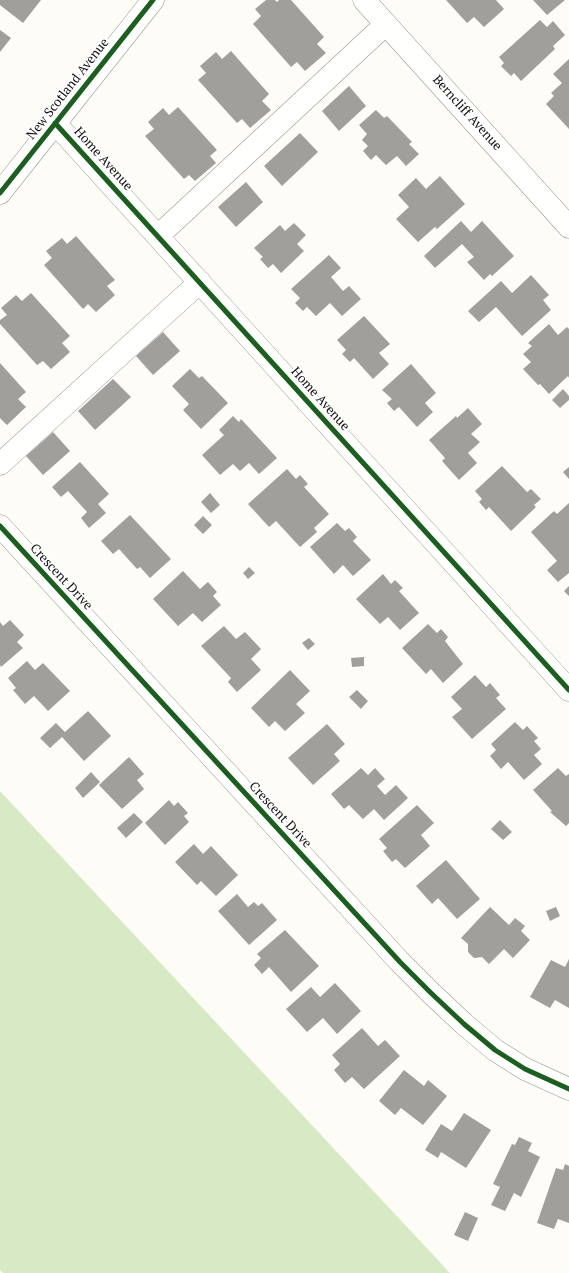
<!DOCTYPE html>
<style>
body{margin:0}
canvas{display:block;background:#fdfcf7}
</style>
<canvas width="569" height="1273"></canvas>
<script>
const context = document.querySelector('canvas').getContext('2d');
context.lineJoin = 'round';
function paint(path, color) { context.fillStyle = color; context.fill(path, 'evenodd'); }
const toPath = rows => new Path2D(rows.map(r => 'M' + r).join(''));
function strokePath(path, color, width, dash) { context.strokeStyle = color; context.lineWidth = width; context.lineCap = dash ? 'butt' : 'round'; context.setLineDash(dash || []); context.stroke(path); }
function write(font, color, halo, rows, align = 'center') {
  context.font = font + ' "PT Serif",serif'; context.lineWidth = 4; context.setLineDash([]); context.textBaseline = 'middle'; context.strokeStyle = halo; context.fillStyle = color; for (const [text, x, y, turn = 0] of rows) {
    context.save(); context.translate(x, y); context.rotate((+turn || 0) * Math.PI / 180); context.textAlign = isNaN(turn) ? turn : align; if (halo) context.strokeText(text, 0, 0); context.fillText(text, 0, 0); context.restore();
  }
}
paint(toPath([
 [0,791,450,1273,3,1273,0,1270]
]), '#d8eac5');
paint(toPath([
 [0,0,41,0,23,23,0,5],
 [266,0,275,0,277,2,279,0,291,0,324,37,317,44,326,53,305,71,297,62,291,67,253,24,261,16,255,9],
 [446,0,496,0,504,9,484,27,474,17,467,23],
 [533,0,565,0,547,15],
 [540,20,547,27,553,21,565,35,553,46,555,49,521,81,514,73,511,76,501,66,504,63,499,57],
 [0,30,11,38,0,52],
 [231,51,269,94,262,101,271,110,250,128,242,119,237,123,198,80,206,73,200,66,216,52,222,59],
 [569,59,569,129,546,104,554,96,551,93,562,83,553,74],
 [349,86,366,106,339,131,322,111],
 [178,107,217,150,210,156,216,163,195,181,189,175,184,179,145,136,154,129,148,122,163,108,169,115],
 [376,110,384,118,387,116,412,142,409,144,419,154,406,166,397,156,386,165,376,155,371,160,363,151,368,146,362,140,367,134,359,125],
 [300,133,318,152,282,186,264,166],
 [440,176,465,204,437,229,435,227,418,242,396,219,409,207,398,195,416,178,426,189],
 [246,182,263,202,236,227,218,207],
 [461,221,471,232,482,221,514,256,492,276,490,274,484,280,467,262,474,257,462,244,435,268,424,256],
 [294,223,306,235,297,244,304,251,281,273,273,264,268,268,260,259,263,257,254,248,280,225,285,231],
 [76,236,115,280,107,286,115,295,96,312,88,304,83,309,44,265,52,258,46,251,62,238,67,244],
 [329,255,341,268,331,277,343,291,349,286,361,299,342,316,330,303,316,316,307,307,303,311,295,303,300,298,291,289],
 [531,275,549,295,543,300,551,310,522,336,496,307,479,322,468,311,501,281,512,293],
 [31,293,70,336,62,343,70,352,51,369,43,361,37,365,0,324,0,320,7,315,1,308,16,295,22,301],
 [364,316,390,344,379,353,389,364,373,379,354,358,350,362,342,354,346,350,337,340],
 [549,324,558,335,567,327,569,329,569,378,568,376,549,394,540,384,538,385,523,369,531,362,523,354,532,346,528,343],
 [163,332,180,351,153,375,136,356],
 [0,363,26,392,18,399,26,407,7,425,0,418],
 [411,364,436,393,425,403,433,412,417,427,399,407,394,411,387,403,392,399,382,390],
 [190,369,199,378,202,376,228,403,201,429,183,410,189,404,172,386],
 [113,379,131,397,95,430,78,411],
 [563,389,569,396,569,400,560,408,552,400],
 [468,408,482,424,471,434,480,442,468,453,477,463,459,480,442,461,445,458,429,440,456,416,457,418],
 [233,416,239,422,241,419,277,458,259,474,249,463,240,471,233,464,220,475,202,455,224,435,219,430],
 [53,432,70,451,43,475,26,456],
 [80,462,109,494,98,504,106,513,89,528,81,518,87,512,68,491,61,497,52,487],
 [502,466,527,492,531,489,541,499,534,505,536,507,511,531,489,507,486,510,479,502,482,499,475,491],
 [569,467,569,479,563,472],
 [287,469,296,479,300,475,308,484,304,487,329,514,314,528,317,532,300,547,276,521,269,527,248,504],
 [210,493,220,505,211,513,201,502],
 [569,503,569,573,558,582,547,570,557,561,531,532,554,511,557,514],
 [130,515,171,559,150,578,140,567,137,569,119,549,113,554,101,541],
 [203,516,212,525,203,534,194,525],
 [337,523,345,531,349,528,357,537,353,541,371,560,353,576,343,565,334,574,310,547],
 [249,567,255,573,248,579,243,573],
 [183,571,200,589,208,582,217,592,213,596,221,605,202,622,193,613,178,626,153,599],
 [383,574,391,584,395,580,403,588,399,591,419,613,400,630,388,617,380,624,356,599],
 [569,586,569,596,564,591],
 [10,620,24,635,17,642,23,648,1,667,0,665,0,622,3,626],
 [428,624,437,633,441,629,448,637,445,641,463,664,443,683,431,669,426,674,402,648],
 [224,626,236,639,245,632,261,649,251,659,261,670,237,692,228,682,231,678,201,646],
 [309,638,315,644,308,650,302,643],
 [364,657,364,666,352,667,351,658],
 [27,661,35,670,43,663,70,691,48,711,34,696,25,704,13,690,16,688,8,678],
 [290,670,310,691,296,704,305,713,285,731,275,721,269,727,251,708],
 [475,675,486,687,490,683,500,695,496,698,506,709,472,739,452,717,462,709,451,697],
 [357,690,368,701,361,709,349,697],
 [88,711,111,736,84,761,62,737,50,748,40,738,56,723,65,732],
 [515,722,523,730,527,726,538,738,534,741,541,749,534,755,542,764,524,780,508,762,501,769,490,756,496,750,491,744],
 [327,724,345,744,334,754,340,761,313,785,288,758],
 [129,757,144,774,137,780,144,789,122,809,99,785],
 [361,768,368,775,375,768,385,779,377,786,385,795,396,785,408,798,384,820,374,809,363,819,349,805,344,809,331,794],
 [558,768,566,776,569,774,569,823,566,826,550,812,552,811,533,790],
 [91,772,100,782,83,798,75,788],
 [169,800,174,806,178,802,188,813,184,816,189,822,165,845,145,823],
 [417,805,434,823,421,835,430,846,405,868,396,859,392,862,383,851,387,848,379,839],
 [134,813,143,822,126,838,117,828],
 [500,820,512,832,503,840,491,829],
 [194,844,203,854,211,846,238,875,216,896,201,881,197,885,175,862],
 [446,860,480,899,457,919,438,898,432,904,416,886],
 [237,894,248,907,254,902,258,906,262,903,277,920,249,945,218,911],
 [490,907,509,925,515,918,525,926,521,931,530,940,513,958,504,949,489,964,482,957,474,958,468,952,468,944,461,938],
 [556,907,560,916,550,921,546,911],
 [285,930,319,966,291,992,269,967,262,974,254,965,261,958,257,954],
 [569,959,569,1008,555,1000,550,1008,530,997,551,960,565,967],
 [335,983,361,1011,337,1034,323,1018,307,1032,286,1009,311,987,320,997],
 [362,1028,378,1046,385,1040,400,1056,364,1089,352,1077,345,1083,334,1070,340,1064,332,1055],
 [404,1070,424,1086,428,1080,447,1096,423,1125,401,1108,395,1115,379,1101],
 [464,1113,491,1130,466,1168,441,1152,438,1158,425,1150,441,1124,452,1131],
 [519,1137,532,1143,528,1151,540,1157,521,1197,514,1193,505,1211,491,1205,500,1187,493,1184,512,1144,515,1145],
 [565,1164,569,1166,569,1223,558,1219,554,1229,537,1223,556,1168,563,1170],
 [465,1212,478,1218,468,1241,454,1235]
]), '#a19f9c');
const minor = toPath([
 [364,0,569,227],
 [55,123,569,690],
 [0,193,153,0],
 [158,236,386,24],
 [0,464,200,282],
 [0,526,400,962,431,993,464,1024,495,1050,525,1069,569,1089]
]);
strokePath(minor, '#979795', 23);
strokePath(minor, '#fffffe', 22);
strokePath(toPath([
 [55,123,569,690],
 [0,193,153,0],
 [0,526,400,962,431,993,464,1024,495,1050,525,1069,569,1089]
]), '#1b5e20', 5);
write('13px', '#111', '#fff', [
 ["New Scotland Avenue",68,89,-52],
 ["Berncliff Avenue",467,113,48],
 ["Home Avenue",103,159,48],
 ["Home Avenue",320,399,48],
 ["Crescent Drive",61,577,47],
 ["Crescent Drive",280,815,47]
]);
</script>
